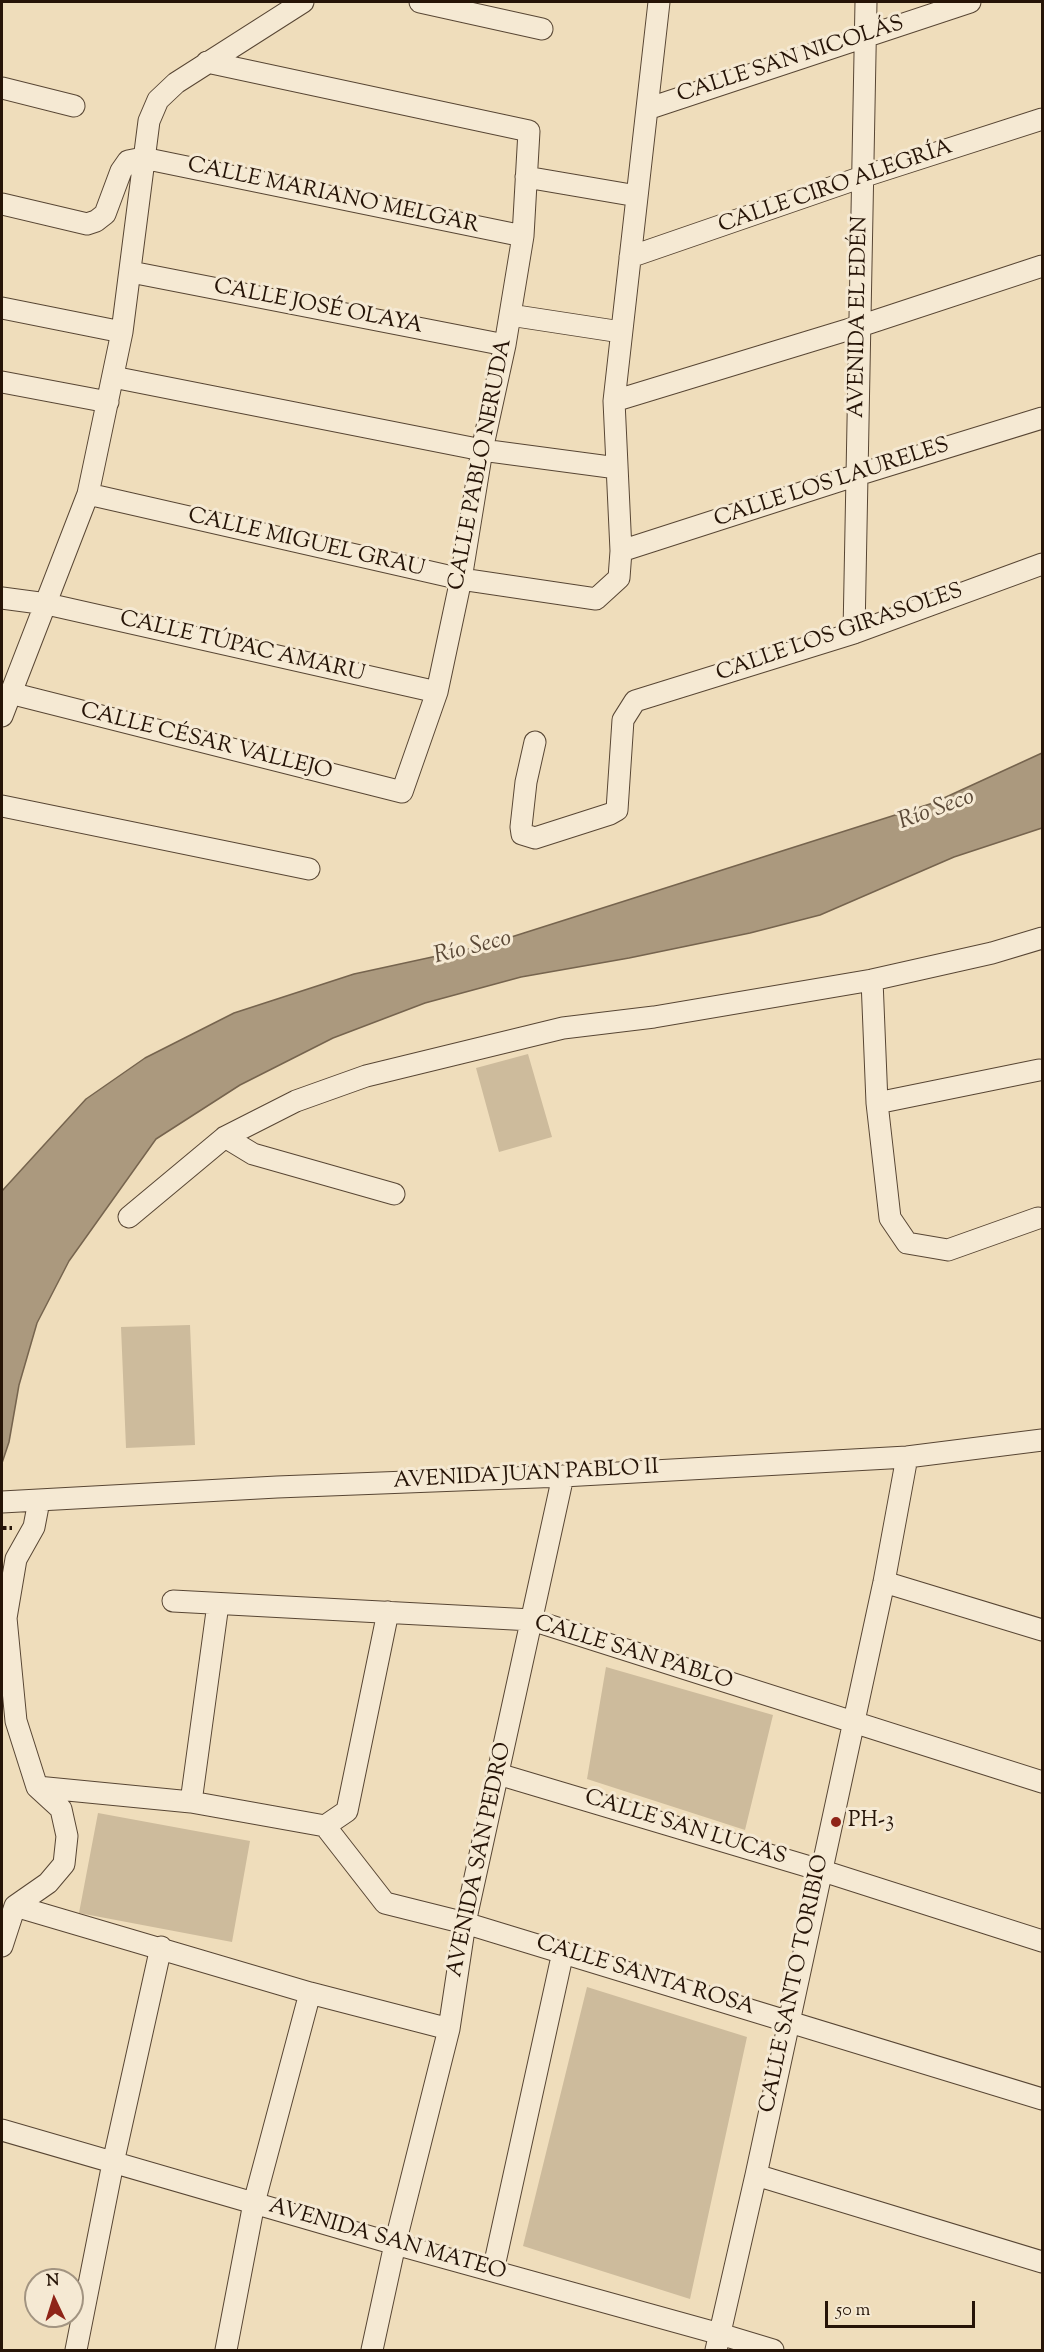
<!DOCTYPE html>
<meta charset="utf-8">
<style>
body{margin:0}
#map{position:relative;width:1044px;height:2352px;overflow:hidden;background:#efddbb;font-family:"Sorts Mill Goudy",serif}
canvas{display:block}
.frame{position:absolute;inset:0;border:3px solid #261407;pointer-events:none}
.north{position:absolute;left:24px;top:2268px;width:60px;height:60px;box-sizing:border-box;background:#f5e9d3;border:2px solid #a29481;border-radius:50%;rotate:356deg;font-size:16px;font-weight:700;line-height:24px;text-align:center;color:#261407}
.north::after{content:'';display:block;margin:auto;width:21px;height:27px;background:#8f2418;clip-path:polygon(50% 0,100% 100%,50% 72%,0 100%)}
.scale{position:absolute;left:825px;top:2301px;width:150px;height:27px;box-sizing:border-box;border:3px solid #261407;border-top:0;padding-left:8px;font-size:18px;line-height:21px;white-space:nowrap;color:#261407;-webkit-text-stroke:4px #f5e9d3;paint-order:stroke}
</style>
<div id="map">
<canvas width="1044" height="2352"></canvas>
<div class="frame"></div>
<div class="north">N</div>
<div class="scale">50 m</div>
</div>
<script>
const context = document.querySelector('canvas').getContext('2d');
context.lineJoin = 'round';
function paint(path, color) { context.fillStyle = color; context.fill(path, 'evenodd'); }
const toPath = rows => new Path2D(rows.map(r => 'M' + r).join(''));
function strokePath(path, color, width, dash) { context.strokeStyle = color; context.lineWidth = width; context.lineCap = dash ? 'butt' : 'round'; context.setLineDash(dash || []); context.stroke(path); }
function write(font, color, halo, rows, align = 'center') {
  context.font = font + ' "Sorts Mill Goudy",serif'; context.lineWidth = 6; context.setLineDash([]); context.textBaseline = 'middle'; context.strokeStyle = halo; context.fillStyle = color; for (const [text, x, y, turn = 0] of rows) {
    context.save(); context.translate(x, y); context.rotate((+turn || 0) * Math.PI / 180); context.textAlign = isNaN(turn) ? turn : align; if (halo) context.strokeText(text, 0, 0); context.fillText(text, 0, 0); context.restore();
  }
}
paint(toPath([
 [528,1054,552,1137,499,1152,476,1068],
 [190,1325,195,1445,126,1448,121,1327],
 [606,1667,773,1715,745,1830,587,1779],
 [98,1813,250,1841,232,1942,79,1913],
 [587,1987,747,2037,690,2299,523,2246]
]), '#cdbb9c');
const water = toPath([
 [1042,753,1042,828,954,857,820,915,750,933,629,958,521,977,425,1003,333,1038,240,1085,156,1139,69,1261,37,1323,19,1385,9,1442,2,1463,2,1191,86,1099,145,1058,234,1013,354,974,483,946,933,803,1042,753]
]);
paint(water, '#ab997e');
strokePath(water, '#76644e', 1.5);
const minor = toPath([
 [420,2,542,29],
 [2,88,74,106],
 [647,109,970,2],
 [526,177,637,196],
 [2,204,87,224,96,221,105,214,121,171,128,161,143,158,523,236],
 [630,257,862,177,1042,119],
 [131,272,505,345],
 [2,308,122,332],
 [510,315,621,332],
 [113,377,482,450,617,468],
 [2,382,108,402],
 [614,401,860,326,1042,266],
 [88,494,461,579,596,599,619,578,621,551,614,401,659,2],
 [621,551,857,475,1042,418],
 [2,598,47,604,437,692],
 [854,633,866,2],
 [10,693,402,792,437,692,461,579,482,450,505,345,523,236,529,131,207,62],
 [2,716,88,494,122,332,149,121,158,100,176,83,303,2],
 [535,742,526,782,521,827,522,834,535,838,610,814,617,810,623,720,635,701,854,633,1042,564],
 [2,806,309,869],
 [872,980,877,1103,890,1218,907,1243,948,1250,1038,1218],
 [877,1103,1039,1070],
 [225,1137,253,1154,394,1194],
 [129,1217,225,1137,296,1101,366,1076,563,1028,654,1017,872,980,992,953,1042,938],
 [2,1502,277,1487,563,1476,907,1457,1042,1440],
 [884,1582,1042,1630],
 [173,1601,532,1620,1042,1782],
 [498,1774,820,1870,1042,1941],
 [37,1787,191,1802,325,1826,385,1903,465,1923,1042,2099],
 [191,1802,218,1604],
 [325,1826,347,1811,388,1612],
 [15,1906,310,1993,449,2029],
 [2,1946,15,1906,48,1883,64,1864,67,1836,61,1809,37,1787,16,1721,6,1618,16,1559,34,1527,39,1501],
 [2,2130,395,2244,720,2334,773,2350],
 [756,2175,1042,2262],
 [493,2271,563,1952],
 [76,2350,113,2163,161,1947],
 [226,2350,254,2203,310,1993],
 [372,2350,395,2244,449,2029,465,1923,563,1476],
 [716,2350,756,2175,884,1582,907,1457]
]);
strokePath(minor, '#584634', 23);
strokePath(toPath([
 [2,1528,12,1528]
]), '#261407', 4, [4.5, 3]);
strokePath(minor, '#f5e9d3', 21);
for (const [x, y, r, color] of [
 [836,1822,6,"#8f2418"]
]) { const dot = new Path2D(); dot.arc(x, y, r, 0, 2 * Math.PI); context.fillStyle = color; context.fill(dot); strokePath(dot, '#f5e9d3', 2); }
write('22px', '#261407', '#f5e9d3', [
 ["CALLE SAN NICOLÁS",791,61,-18],
 ["CALLE CIRO ALEGRÍA",836,188,-19],
 ["CALLE MARIANO MELGAR",333,197,12],
 ["CALLE JOSÉ OLAYA",318,308,11],
 ["AVENIDA EL EDÉN",860,317,-89],
 ["CALLE PABLO NERUDA",482,465,-79],
 ["CALLE LOS LAURELES",832,484,-18],
 ["CALLE MIGUEL GRAU",306,544,13],
 ["CALLE LOS GIRASOLES",840,634,-19],
 ["CALLE TÚPAC AMARU",242,648,13],
 ["CALLE CÉSAR VALLEJO",206,743,14],
 ["AVENIDA JUAN PABLO II",526,1476,-3],
 ["CALLE SAN PABLO",633,1654,17],
 ["CALLE SAN LUCAS",685,1829,17],
 ["AVENIDA SAN PEDRO",481,1860,-78],
 ["CALLE SANTA ROSA",645,1977,17],
 ["CALLE SANTO TORIBIO",796,1984,-78],
 ["AVENIDA SAN MATEO",387,2241,16]
]);
write('22px', '#261407', '#f5e9d3', [
 ["PH-3",848,1822]
], 'left');
write('italic 24px', '#5b4937', '#f5e9d3', [
 ["Río Seco",937,811,-20],
 ["Río Seco",473,949,-14]
]);
</script>
